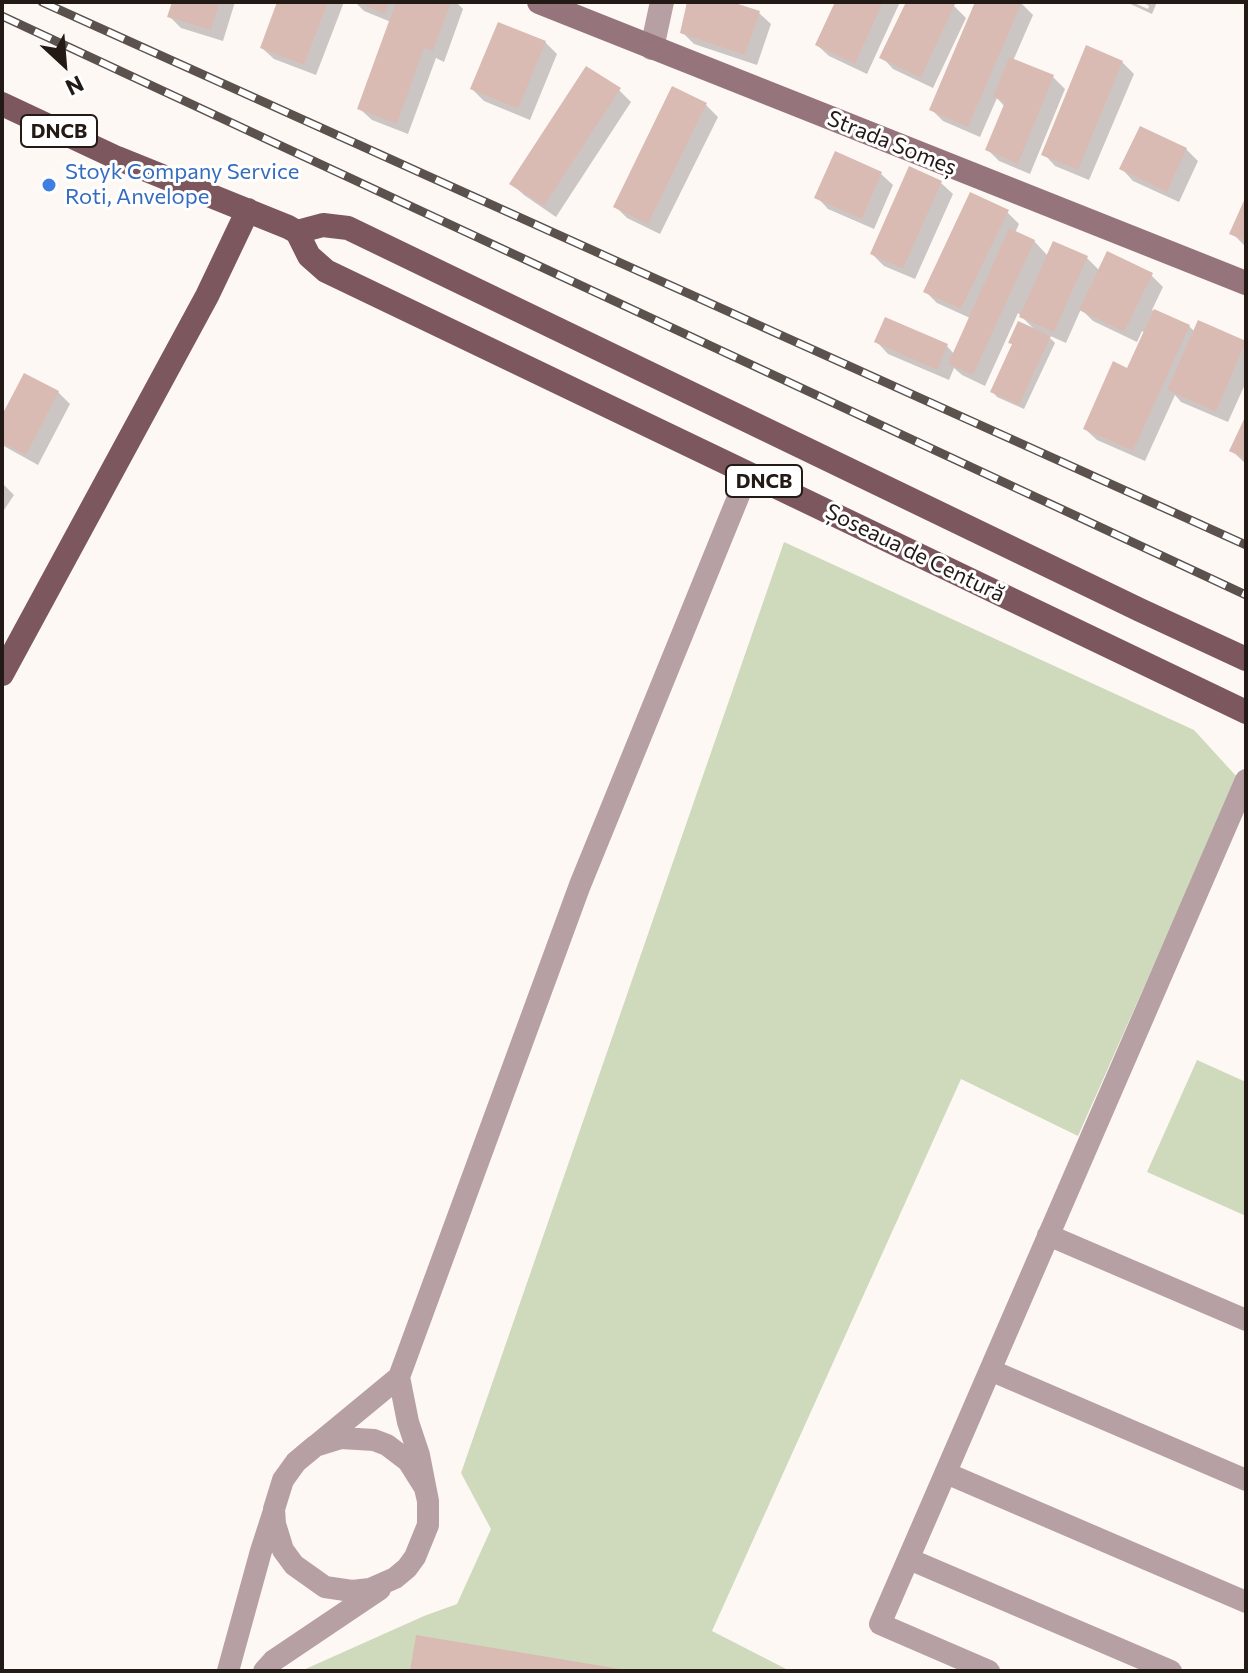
<!DOCTYPE html>
<meta charset="utf-8">
<style>
body{margin:0}
#map{position:relative;width:1248px;height:1673px;overflow:hidden;background:#fef8f5;font-family:Commissioner,sans-serif}
canvas{display:block}
.frame{position:absolute;inset:0;border:4px solid #231915;pointer-events:none}
.north{position:absolute;left:24px;top:24px;width:80px;height:80px;-webkit-text-stroke:6px #fff;paint-order:stroke;rotate:154deg;font-size:22px;font-weight:700;line-height:32px;text-align:center;color:#231915}
.north::after{content:'';display:block;margin:auto;width:28px;height:36px;background:#231915;clip-path:polygon(50% 0,100% 100%,50% 72%,0 100%)}
</style>
<div id="map">
<canvas width="1248" height="1673"></canvas>
<div class="frame"></div>
<div class="north">N</div>
</div>
<script>
const context = document.querySelector('canvas').getContext('2d');
context.lineJoin = 'round';
function paint(path, color) { context.fillStyle = color; context.fill(path, 'evenodd'); }
const toPath = rows => new Path2D(rows.map(r => 'M' + r).join(''));
function strokePath(path, color, width, dash) { context.strokeStyle = color; context.lineWidth = width; context.lineCap = dash ? 'butt' : 'round'; context.setLineDash(dash || []); context.stroke(path); }
function write(font, color, halo, rows, align = 'center') {
  context.font = font + ' Commissioner,sans-serif'; context.lineWidth = 6; context.setLineDash([]); context.textBaseline = 'middle'; context.strokeStyle = halo; context.fillStyle = color; for (const [text, x, y, turn = 0] of rows) {
    context.save(); context.translate(x, y); context.rotate((+turn || 0) * Math.PI / 180); context.textAlign = isNaN(turn) ? turn : align; if (halo) context.strokeText(text, 0, 0); context.fillText(text, 0, 0); context.restore();
  }
}
paint(toPath([
 [784,542,1194,730,1237,777,1078,1136,961,1079,712,1631,790,1671,301,1671,424,1616,457,1604,491,1529,461,1473],
 [1197,1060,1246,1082,1246,1216,1147,1172]
]), '#cedabb');
paint(toPath([
 [174,2,235,2,223,41,181,28,169,16],
 [280,2,344,2,316,75,274,59,262,48],
 [355,2,456,2,463,9,444,62,436,58,408,134,372,120,360,109,391,22,364,11],
 [689,2,725,2,759,13,771,24,757,65,694,44,682,32],
 [837,2,900,2,867,74,829,56,817,45],
 [908,2,946,2,954,6,966,18,933,88,893,69,882,57],
 [977,2,1021,3,1033,15,1013,61,1053,77,1065,89,1030,174,999,161,987,149,1005,107,997,98,980,137,943,121,931,109],
 [1126,2,1132,2,1148,9,1149,6,1142,2,1157,2,1152,14],
 [545,42,557,54,530,120,484,101,472,89],
 [1122,62,1134,74,1089,180,1055,166,1044,154],
 [673,89,706,105,718,117,660,234,627,218,615,206],
 [619,90,631,102,556,217,524,195,512,184],
 [1186,149,1198,161,1179,202,1133,181,1122,169],
 [881,174,893,185,874,229,828,209,817,197],
 [941,183,953,194,915,279,884,266,872,254],
 [1246,201,1246,247,1232,233],
 [1007,212,1019,224,1015,233,1034,241,1048,256,1087,258,1100,271,1151,275,1163,287,1152,310,1189,326,1195,332,1199,323,1246,343,1246,382,1228,422,1181,402,1175,395,1145,461,1097,440,1085,429,1128,370,1145,333,1142,331,1137,342,1093,321,1081,309,1066,343,1046,334,1055,343,1024,409,997,397,992,391,1036,331,1018,313,985,386,962,375,954,368,949,380,888,354,877,342,947,346,954,354,970,318,937,303,925,291],
 [58,392,70,404,38,465,2,445,2,419],
 [1246,419,1246,464,1231,450],
 [2,483,14,495,2,513]
]), '#0003');
paint(toPath([
 [172,2,220,2,211,30,167,17],
 [277,2,328,2,304,65,260,48],
 [356,2,389,2,385,14],
 [396,2,451,2,433,51,424,48,397,124,357,109],
 [687,2,732,2,760,11,745,55,680,33],
 [835,2,883,2,855,64,815,45],
 [906,2,950,2,955,4,921,78,879,58],
 [975,2,1022,2,968,127,929,110],
 [498,22,546,41,518,109,470,89],
 [1086,45,1123,61,1078,170,1041,155],
 [1009,57,1054,75,1018,164,985,150,1005,102,993,97],
 [586,66,621,88,544,206,509,184],
 [672,86,707,103,648,224,613,207],
 [1140,126,1187,148,1167,192,1119,169],
 [835,151,882,172,862,219,814,198],
 [909,166,942,181,903,269,870,254],
 [970,192,1009,210,961,309,923,292],
 [1246,196,1246,241,1229,234],
 [1009,228,1035,240,973,375,948,364],
 [1053,241,1088,256,1054,332,1019,317],
 [1107,251,1153,273,1124,332,1079,310],
 [1154,309,1190,325,1133,451,1083,429,1113,361,1127,368],
 [885,317,948,344,937,370,874,342],
 [1198,320,1246,341,1216,412,1167,390],
 [1018,321,1051,336,1019,405,990,392,1012,344,1008,343],
 [24,373,59,391,26,455,2,443,2,415],
 [1246,415,1246,459,1229,451],
 [416,1635,620,1669,620,1671,410,1671]
]), '#d9bbb3');
strokePath(toPath([
 [1048,1235,1246,1320],
 [990,1370,1246,1480],
 [296,1462,315,1446,341,1438,374,1440,387,1445,408,1461,425,1488,428,1501,428,1525,415,1557,407,1568,395,1578,370,1589,352,1591,325,1587,294,1565,283,1550,275,1524,274,1509,283,1480,296,1462,399,1377],
 [946,1473,1246,1602],
 [428,1501,419,1455,408,1422,399,1377,580,885,748,473],
 [909,1559,1171,1671],
 [228,1671,261,1551,273,1514],
 [264,1671,273,1661,380,1589],
 [989,1671,880,1624,1246,780]
]), '#b6a0a3', 22);
strokePath(toPath([
 [652,48,662,2]
]), '#b6a0a3', 24);
strokePath(toPath([
 [539,2,1246,283]
]), '#95757b', 24);
strokePath(toPath([
 [2,104,117,158,288,227,297,232,309,256,326,271,1246,712],
 [297,232,323,225,348,228,1140,610,1246,659],
 [2,674,207,296,248,210]
]), '#7c575e', 24);
const rail = toPath([
 [42,2,1246,545],
 [2,16,1246,595]
]);
strokePath(rail, '#5b524e', 9);
strokePath(rail, '#fff', 6, [18]);
for (const [x, y, r, color] of [
 [49,185,8,"#3f7fe0"]
]) { const dot = new Path2D(); dot.arc(x, y, r, 0, 2 * Math.PI); context.fillStyle = color; context.fill(dot); strokePath(dot, '#fff', 3); }
for (const [x, y, w] of [
 [59,131,76],
 [764,481,76]
]) { const box = new Path2D(); box.roundRect(x - w / 2, y - 16, w, 32, 6); context.fillStyle = '#fff'; context.fill(box); strokePath(box, '#231915', 2); }
write('bold 20px', '#231915', null, [
 ["DNCB",59,131],
 ["DNCB",764,481]
]);
write('22px', '#231915', '#fff', [
 ["Strada Someș",892,143,22],
 ["Șoseaua de Centură",915,553,26]
]);
write('22px', '#366cbe', '#fff', [
 ["Stoyk Company Service",65,172],
 ["Roti, Anvelope",65,197]
], 'left');
</script>
